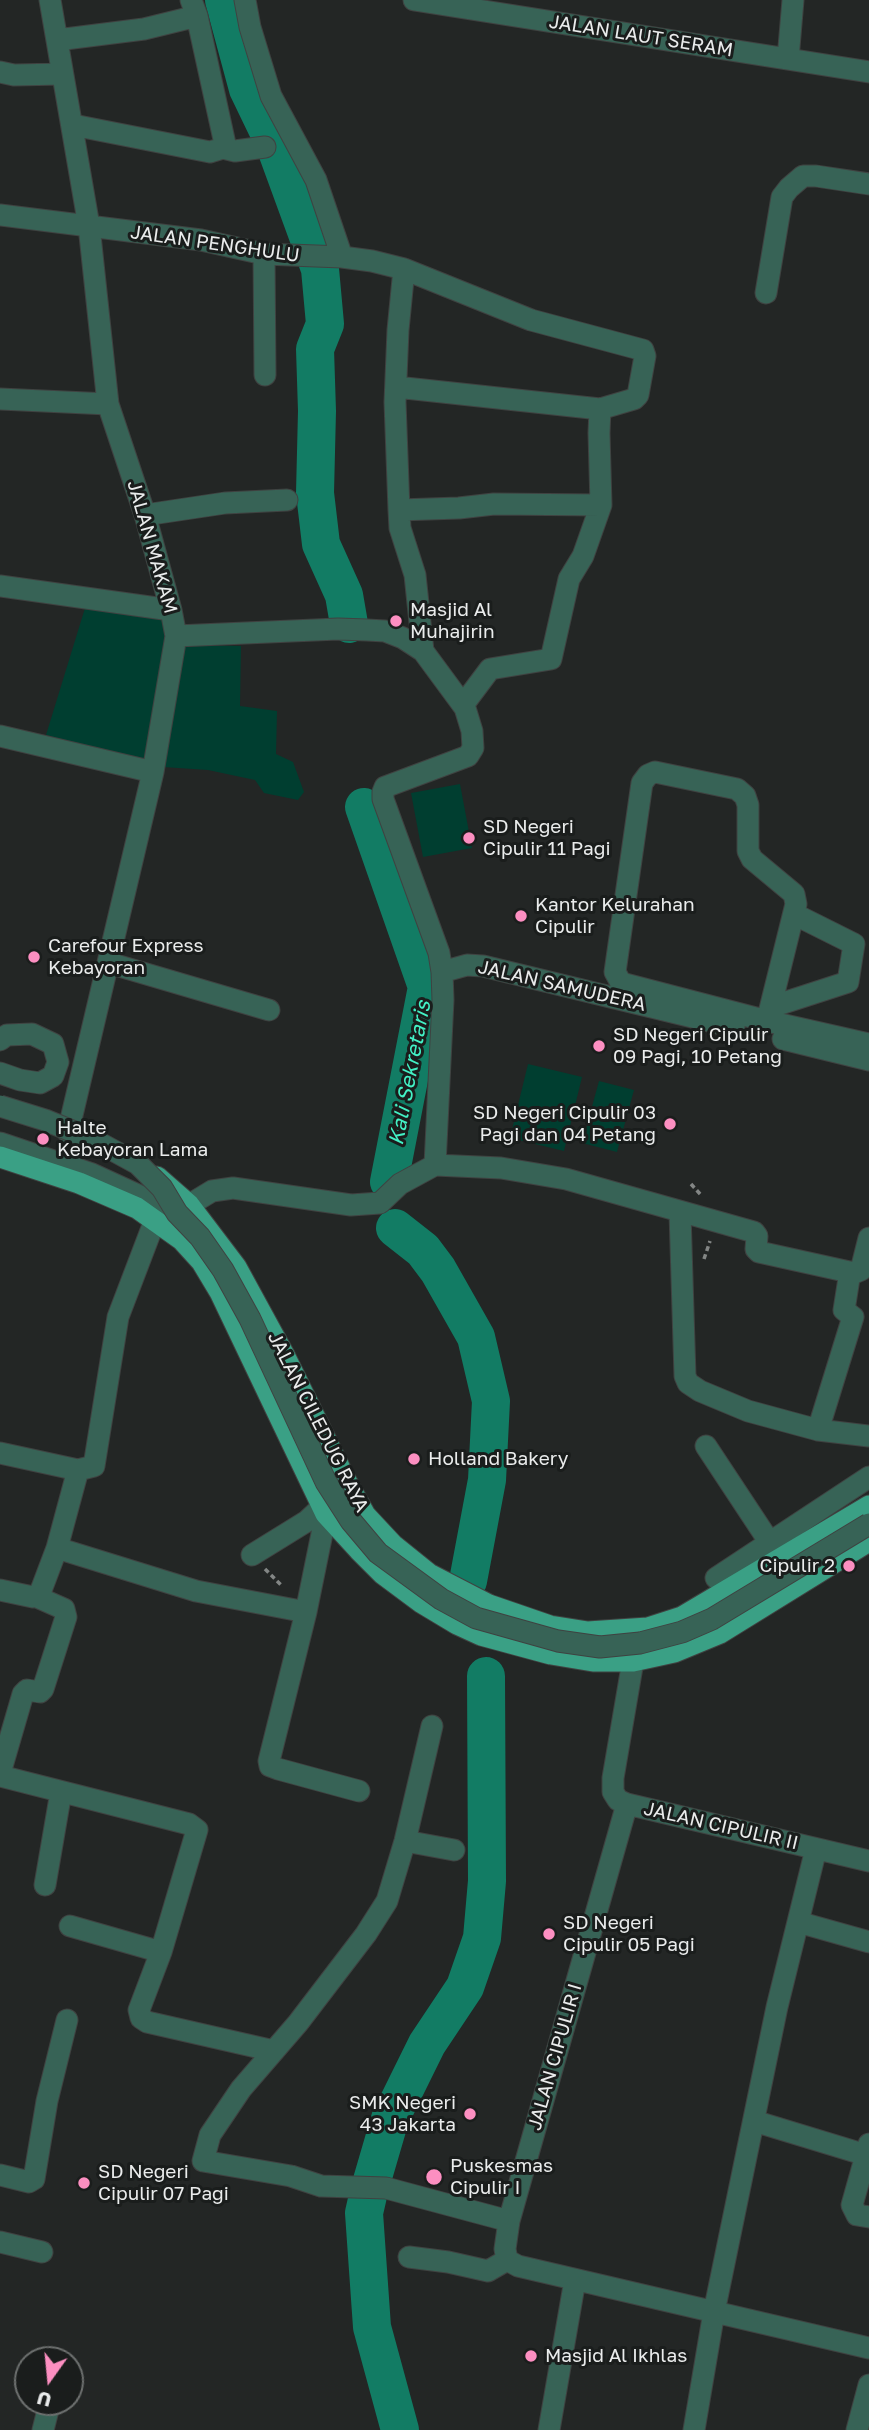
<!DOCTYPE html>
<style>
body{margin:0}
#map{position:relative;width:869px;height:2430px;overflow:hidden;background:#232625;font-family:"Golos Text",sans-serif}
canvas{display:block}
.north{position:absolute;left:14px;top:2346px;width:70px;height:70px;box-sizing:border-box;background:#1a1d1c;border:2px solid #6d706f;border-radius:50%;rotate:195deg;font-size:19px;font-weight:700;line-height:28px;text-align:center;color:#eaecec}
.north::after{content:'';display:block;margin:auto;width:24px;height:32px;background:#fc8fc1;clip-path:polygon(50% 0,100% 100%,50% 72%,0 100%)}
</style>
<div id="map">
<canvas width="869" height="2430"></canvas>
<div class="north">U</div>
</div>
<script>
const context = document.querySelector('canvas').getContext('2d');
context.lineJoin = 'round';
function paint(path, color) { context.fillStyle = color; context.fill(path, 'evenodd'); }
const toPath = rows => new Path2D(rows.map(r => 'M' + r).join(''));
function strokePath(path, color, width, dash) { context.strokeStyle = color; context.lineWidth = width; context.lineCap = dash ? 'butt' : 'round'; context.setLineDash(dash || []); context.stroke(path); }
function write(font, color, halo, rows, align = 'center') {
  context.font = font + ' "Golos Text",sans-serif'; context.lineWidth = 6; context.setLineDash([]); context.textBaseline = 'middle'; context.strokeStyle = halo; context.fillStyle = color; for (const [text, x, y, turn = 0] of rows) {
    context.save(); context.translate(x, y); context.rotate((+turn || 0) * Math.PI / 180); context.textAlign = isNaN(turn) ? turn : align; if (halo) context.strokeText(text, 0, 0); context.fillText(text, 0, 0); context.restore();
  }
}
paint(toPath([
 [85,608,162,618,167,643,145,763,46,735],
 [184,645,241,646,240,706,277,711,276,754,293,762,304,792,298,800,264,793,255,780,208,770,163,767],
 [460,784,472,848,423,857,411,793],
 [528,1064,582,1077,564,1151,510,1138],
 [599,1081,634,1090,617,1152,582,1143]
]), '#003e30');
strokePath(toPath([
 [224,0,248,89,274,143,320,269,325,324,315,349,317,411,315,493,321,544,344,595,349,624],
 [364,807,427,987,389,1182],
 [395,1228,423,1250,438,1270,476,1337,491,1401,487,1480,468,1581],
 [371,2184,390,2119,427,2044,465,1987,482,1938,487,1881,486,1676],
 [369,2191,364,2213,372,2327,400,2430]
]), '#127c64', 38);
const minor = toPath([
 [50,0,89,226,108,404,145,515,171,610,176,636,153,772,68,1132],
 [191,0,197,16,225,144,223,148],
 [245,0,250,27,271,96,316,180,342,257],
 [414,0,869,72],
 [57,40,144,29,197,16],
 [788,59,793,0],
 [0,72,14,75,62,74],
 [73,125,210,152,223,148],
 [223,148,235,151,265,147],
 [0,215,201,240,264,254,342,257,372,261,404,269,398,330,395,402,399,510,400,528,415,575,423,651,403,638,385,631,367,630,338,629,176,636],
 [264,254,265,375],
 [404,269,531,320,643,350,645,356,638,395,634,399,600,409],
 [766,293,782,197,789,188,803,176,816,176,869,184],
 [396,387,600,409,599,433,601,505,583,556,569,579,551,659,490,669,463,705],
 [0,399,108,404],
 [399,510,459,508,494,504,601,505],
 [145,515,225,503,287,500],
 [0,586,171,610],
 [423,651,465,708,472,731,473,748,468,756,385,787,383,792,383,799,439,953,442,972,443,1000,435,1165],
 [0,736,153,772],
 [109,963,269,1010],
 [442,972,467,965,483,966,734,1027],
 [771,1007,848,982,854,944,794,914],
 [767,1021,796,904,794,894,752,859,748,851,748,805,745,796,737,789,655,772,648,775,642,783,615,972,621,983,767,1021,869,1044],
 [783,1039,869,1060],
 [0,1040,7,1035,32,1034,53,1044,58,1062,53,1076,40,1083,20,1080,0,1073],
 [0,1143,92,1174,177,1213],
 [189,1205,212,1191,233,1188,351,1205,380,1203,400,1184,435,1165,501,1168,566,1179,754,1232,757,1236,756,1249,759,1252,854,1273,861,1270,869,1238],
 [680,1213,685,1376,688,1383,700,1391,748,1411,818,1430,869,1436],
 [818,1430,853,1317,844,1310,850,1272],
 [706,1446,778,1555],
 [0,1453,78,1470,94,1466,118,1317,155,1220],
 [326,1514,306,1612,269,1761,270,1766,278,1769,359,1791],
 [57,1548,196,1591,306,1612],
 [252,1555,307,1521,322,1507],
 [716,1578,869,1477],
 [0,1590,33,1597,40,1593,57,1548,78,1470],
 [633,1661,613,1778,613,1792,618,1800,627,1804,509,2221,505,2249,507,2260,518,2266,869,2348],
 [432,1726,405,1841,387,1901,366,1934,298,2023,241,2089,210,2135,203,2161,291,2176,321,2186,386,2188,509,2221],
 [0,1773,23,1694,27,1690,40,1692,43,1689,66,1617,64,1609,37,1597],
 [0,1776,189,1824,197,1830,161,1952,139,2010,141,2018,147,2022,274,2051],
 [627,1804,869,1861],
 [405,1841,454,1850],
 [45,1885,61,1792],
 [798,1922,869,1942],
 [70,1926,161,1952],
 [754,2121,866,2155,869,2144],
 [866,2155,852,2205,857,2215,869,2217],
 [0,2175,29,2182,34,2179,47,2101,67,2020],
 [0,2242,42,2252],
 [409,2257,448,2262,488,2271,507,2260],
 [43,2430,50,2402],
 [549,2430,575,2280],
 [694,2430,714,2312,777,2007,816,1849],
 [857,2430,869,2385]
]);
const major = toPath([
 [0,1157,79,1183,137,1208,182,1240,202,1262,220,1292,326,1514,359,1550,383,1574,422,1603,457,1624,481,1635,551,1654,593,1661,633,1661,674,1652,720,1633,869,1541],
 [157,1177,189,1205,236,1267,284,1355,347,1483,365,1515,393,1545,429,1574,489,1605,550,1626,588,1632,648,1628,682,1617,869,1506]
]);
strokePath(minor, '#3f4241', 23);
strokePath(major, '#3f4241', 23);
strokePath(toPath([
 [691,1184,701,1195],
 [704,1259,710,1241],
 [265,1569,282,1586]
]), '#838685', 3.5, [5, 3.5]);
strokePath(minor, '#376356', 21);
strokePath(major, '#3aa085', 21);
const minorBridge = toPath([
 [0,1106,45,1120,96,1141,138,1164,162,1188,177,1213,200,1237,223,1270,250,1319,326,1482,351,1521,378,1553,441,1599,476,1618,558,1641,600,1647,640,1643,682,1632,712,1619,869,1524]
]);
strokePath(minorBridge, '#3f4241', 23, []);
strokePath(minorBridge, '#376356', 21);
for (const [x, y, r, color] of [
 [396,621,7,"#fc8fc1"],
 [469,838,7,"#fc8fc1"],
 [521,916,7,"#fc8fc1"],
 [34,957,7,"#fc8fc1"],
 [599,1046,7,"#fc8fc1"],
 [670,1124,7,"#fc8fc1"],
 [43,1139,7,"#fc8fc1"],
 [414,1459,7,"#fc8fc1"],
 [849,1566,7,"#fc8fc1"],
 [549,1934,7,"#fc8fc1"],
 [470,2114,7,"#fc8fc1"],
 [434,2177,9,"#fc8fc1"],
 [84,2183,7,"#fc8fc1"],
 [531,2356,7,"#fc8fc1"]
]) { const dot = new Path2D(); dot.arc(x, y, r, 0, 2 * Math.PI); context.fillStyle = color; context.fill(dot); strokePath(dot, '#1a1d1c', 2.5); }
write('19px', '#eaecec', '#1a1d1c', [
 ["JALAN LAUT SERAM",641,36,9],
 ["JALAN PENGHULU",215,244,8],
 ["JALAN MAKAM",152,547,74],
 ["JALAN SAMUDERA",562,986,13],
 ["JALAN CILEDUG RAYA",318,1422,63],
 ["JALAN CIPULIR II",721,1826,13],
 ["JALAN CIPULIR I",555,2057,-74]
]);
write('19px', '#eaecec', '#1a1d1c', [
 ["Masjid Al",410,610],
 ["Muhajirin",410,632],
 ["SD Negeri",483,827],
 ["Cipulir 11 Pagi",483,849],
 ["Kantor Kelurahan",535,905],
 ["Cipulir",535,927],
 ["Carefour Express",48,946],
 ["Kebayoran",48,968],
 ["SD Negeri Cipulir",613,1035],
 ["09 Pagi, 10 Petang",613,1057],
 ["SD Negeri Cipulir 03",656,1113,"right"],
 ["Pagi dan 04 Petang",656,1135,"right"],
 ["Halte",57,1128],
 ["Kebayoran Lama",57,1150],
 ["Holland Bakery",428,1459],
 ["Cipulir 2",835,1566,"right"],
 ["SD Negeri",563,1923],
 ["Cipulir 05 Pagi",563,1945],
 ["SMK Negeri",456,2103,"right"],
 ["43 Jakarta",456,2125,"right"],
 ["Puskesmas",450,2166],
 ["Cipulir I",450,2188],
 ["SD Negeri",98,2172],
 ["Cipulir 07 Pagi",98,2194],
 ["Masjid Al Ikhlas",545,2356]
], 'left');
write('italic 21px', '#43f1c5', '#1a1d1c', [
 ["Kali Sekretaris",410,1073,-79]
]);
</script>
